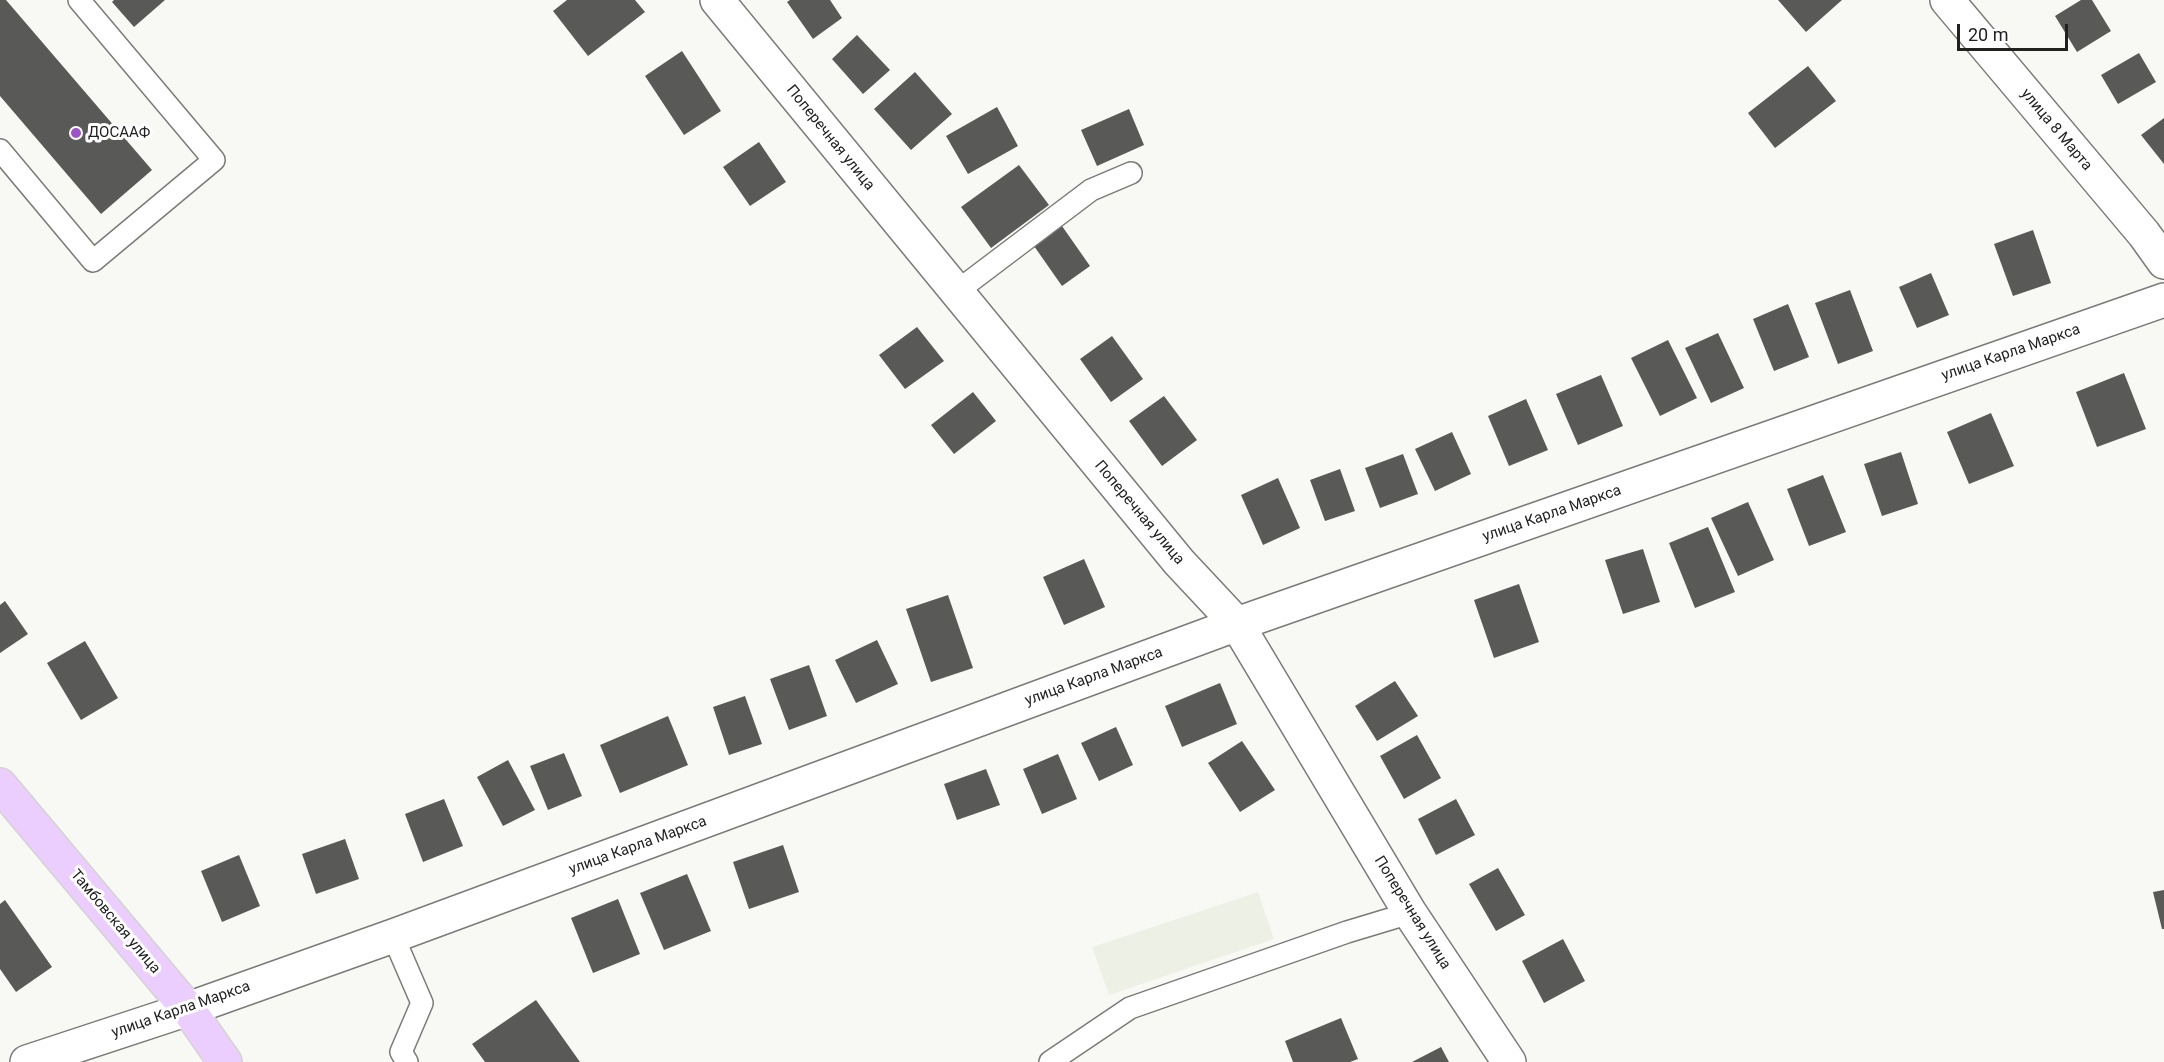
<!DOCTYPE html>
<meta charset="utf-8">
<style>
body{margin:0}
#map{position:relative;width:2164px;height:1062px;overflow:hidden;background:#f8f9f5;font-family:Roboto,sans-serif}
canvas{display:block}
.scale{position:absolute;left:1957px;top:24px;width:111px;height:27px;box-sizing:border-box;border:3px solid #212220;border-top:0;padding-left:8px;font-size:18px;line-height:21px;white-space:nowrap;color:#212220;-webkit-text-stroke:4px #fff;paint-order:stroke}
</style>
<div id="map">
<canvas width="2164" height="1062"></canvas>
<div class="scale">20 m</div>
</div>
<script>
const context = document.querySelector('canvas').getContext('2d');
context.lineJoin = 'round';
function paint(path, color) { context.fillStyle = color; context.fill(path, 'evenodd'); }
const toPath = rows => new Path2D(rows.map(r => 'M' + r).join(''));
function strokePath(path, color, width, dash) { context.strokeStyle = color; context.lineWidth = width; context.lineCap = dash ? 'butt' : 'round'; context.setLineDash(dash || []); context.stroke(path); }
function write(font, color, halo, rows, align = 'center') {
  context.font = font + ' Roboto,sans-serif'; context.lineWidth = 6; context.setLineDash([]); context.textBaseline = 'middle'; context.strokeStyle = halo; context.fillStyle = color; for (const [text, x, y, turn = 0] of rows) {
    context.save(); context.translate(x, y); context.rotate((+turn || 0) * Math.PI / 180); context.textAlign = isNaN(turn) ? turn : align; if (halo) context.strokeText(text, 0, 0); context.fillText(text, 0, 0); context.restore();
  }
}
paint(toPath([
 [1258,892,1274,939,1109,995,1092,947]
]), '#edf0e5');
paint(toPath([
 [0,0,6,0,152,170,101,214,0,96],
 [114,0,165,0,134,27,112,2],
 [567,0,635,0,645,12,588,56,553,11],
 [790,0,830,0,842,18,813,39,787,2],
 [1778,0,1842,0,1806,32],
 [2081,0,2092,0,2111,31,2077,52,2055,16],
 [857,35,890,70,863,94,832,59],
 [682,51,721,111,684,135,645,76],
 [2139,53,2156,82,2118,104,2101,75],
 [1808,66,1836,101,1775,148,1748,113],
 [915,72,952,114,911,150,874,109],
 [997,107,1018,146,968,174,946,136],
 [1129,109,1144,145,1097,166,1081,130],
 [2164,118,2164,164,2141,135],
 [759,142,786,182,750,206,723,167],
 [1019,165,1049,205,991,248,961,207],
 [1062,226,1090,266,1062,286,1034,246],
 [2033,230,2051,283,2013,296,1994,244],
 [1931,273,1949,315,1917,328,1899,287],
 [1850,290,1873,351,1838,364,1815,303],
 [1788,304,1809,357,1774,371,1753,319],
 [917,327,944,361,905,389,879,355],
 [1718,333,1744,388,1711,403,1685,348],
 [1112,336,1143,379,1111,402,1080,359],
 [1668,340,1697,398,1660,416,1631,358],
 [2124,373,2146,429,2097,447,2076,392],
 [1601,375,1623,426,1578,445,1556,394],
 [973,392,996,421,954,454,931,425],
 [1164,396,1197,440,1162,466,1129,421],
 [1526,399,1548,450,1509,466,1488,416],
 [1991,413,2014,466,1969,484,1947,432],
 [1452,432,1471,474,1435,491,1415,449],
 [1901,452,1918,504,1882,516,1864,464],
 [1403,454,1418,494,1380,508,1365,468],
 [1340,469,1355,511,1325,521,1310,480],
 [1823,475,1846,532,1809,546,1787,489],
 [1278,478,1300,528,1263,545,1241,495],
 [1748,502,1774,560,1738,576,1711,518],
 [1708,527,1735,592,1695,608,1669,543],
 [1643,549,1660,602,1623,614,1605,560],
 [1084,559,1105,607,1064,625,1043,577],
 [1519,584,1539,642,1494,658,1474,600],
 [948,595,973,668,931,682,906,609],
 [5,601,28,634,0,653,0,605],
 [877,640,898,684,856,703,835,660],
 [85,641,118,698,81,720,47,663],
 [809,665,827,716,789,730,770,679],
 [1395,681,1418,716,1377,741,1355,706],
 [1220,683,1237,724,1182,747,1165,706],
 [745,696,762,744,729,755,713,707],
 [668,716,688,765,620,793,600,745],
 [1116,727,1133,765,1099,781,1081,743],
 [1417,735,1441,778,1404,799,1380,756],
 [1242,741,1275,790,1240,812,1208,763],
 [564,753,582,796,548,810,530,766],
 [1058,754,1077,799,1042,814,1023,769],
 [508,760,535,810,503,826,477,777],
 [986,769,1000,805,957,820,944,784],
 [444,799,463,846,423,862,405,814],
 [1456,799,1475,835,1436,855,1418,819],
 [345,839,359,879,316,894,302,854],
 [783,845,799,892,749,909,733,862],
 [239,855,260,906,222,922,201,871],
 [1498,868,1525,915,1496,931,1469,884],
 [687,874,711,931,664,950,640,893],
 [2164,890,2164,929,2162,929,2153,892],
 [618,899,640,954,593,973,571,918],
 [5,900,52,967,16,992,0,969,0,904],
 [1563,939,1585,981,1544,1003,1522,961],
 [536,1000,580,1062,485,1062,472,1044],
 [1341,1018,1358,1059,1350,1062,1293,1062,1285,1041],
 [1441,1047,1449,1062,1412,1062]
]), '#595a57');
const service = toPath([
 [0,150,93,261,214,160,79,0],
 [956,292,1091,190,1131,173],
 [393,936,422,1003,401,1052,407,1062],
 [1050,1062,1130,1008,1347,932,1410,913]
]);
const minor = toPath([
 [717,0,1179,562,1237,624,1410,913,1509,1062],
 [1947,0,2144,234,2164,262],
 [27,1062,188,1009,393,936,1237,624,2164,300]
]);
const primary = toPath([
 [0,785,188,1009,225,1062]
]);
strokePath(service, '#7a7b78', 24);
strokePath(minor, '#7a7b78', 36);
strokePath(primary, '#d3d3d2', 36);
strokePath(service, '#fff', 21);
strokePath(minor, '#fff', 33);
strokePath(primary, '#ebcefd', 33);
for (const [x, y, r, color] of [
 [76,133,6,"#9e53c6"]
]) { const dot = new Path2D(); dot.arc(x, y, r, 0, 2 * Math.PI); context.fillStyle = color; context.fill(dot); strokePath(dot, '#fff', 2); }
write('15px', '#212220', '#fff', [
 ["улица 8 Марта",2056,130,50],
 ["Поперечная улица",830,138,51],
 ["улица Карла Маркса",2011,353,-19],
 ["Поперечная улица",1139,513,50],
 ["улица Карла Маркса",1552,514,-19],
 ["улица Карла Маркса",1094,677,-20],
 ["улица Карла Маркса",638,846,-20],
 ["Поперечная улица",1412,913,58],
 ["Тамбовская улица",115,922,50],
 ["улица Карла Маркса",181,1010,-19]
]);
write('15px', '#212220', '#fff', [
 ["ДОСААФ",88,133]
], 'left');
</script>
